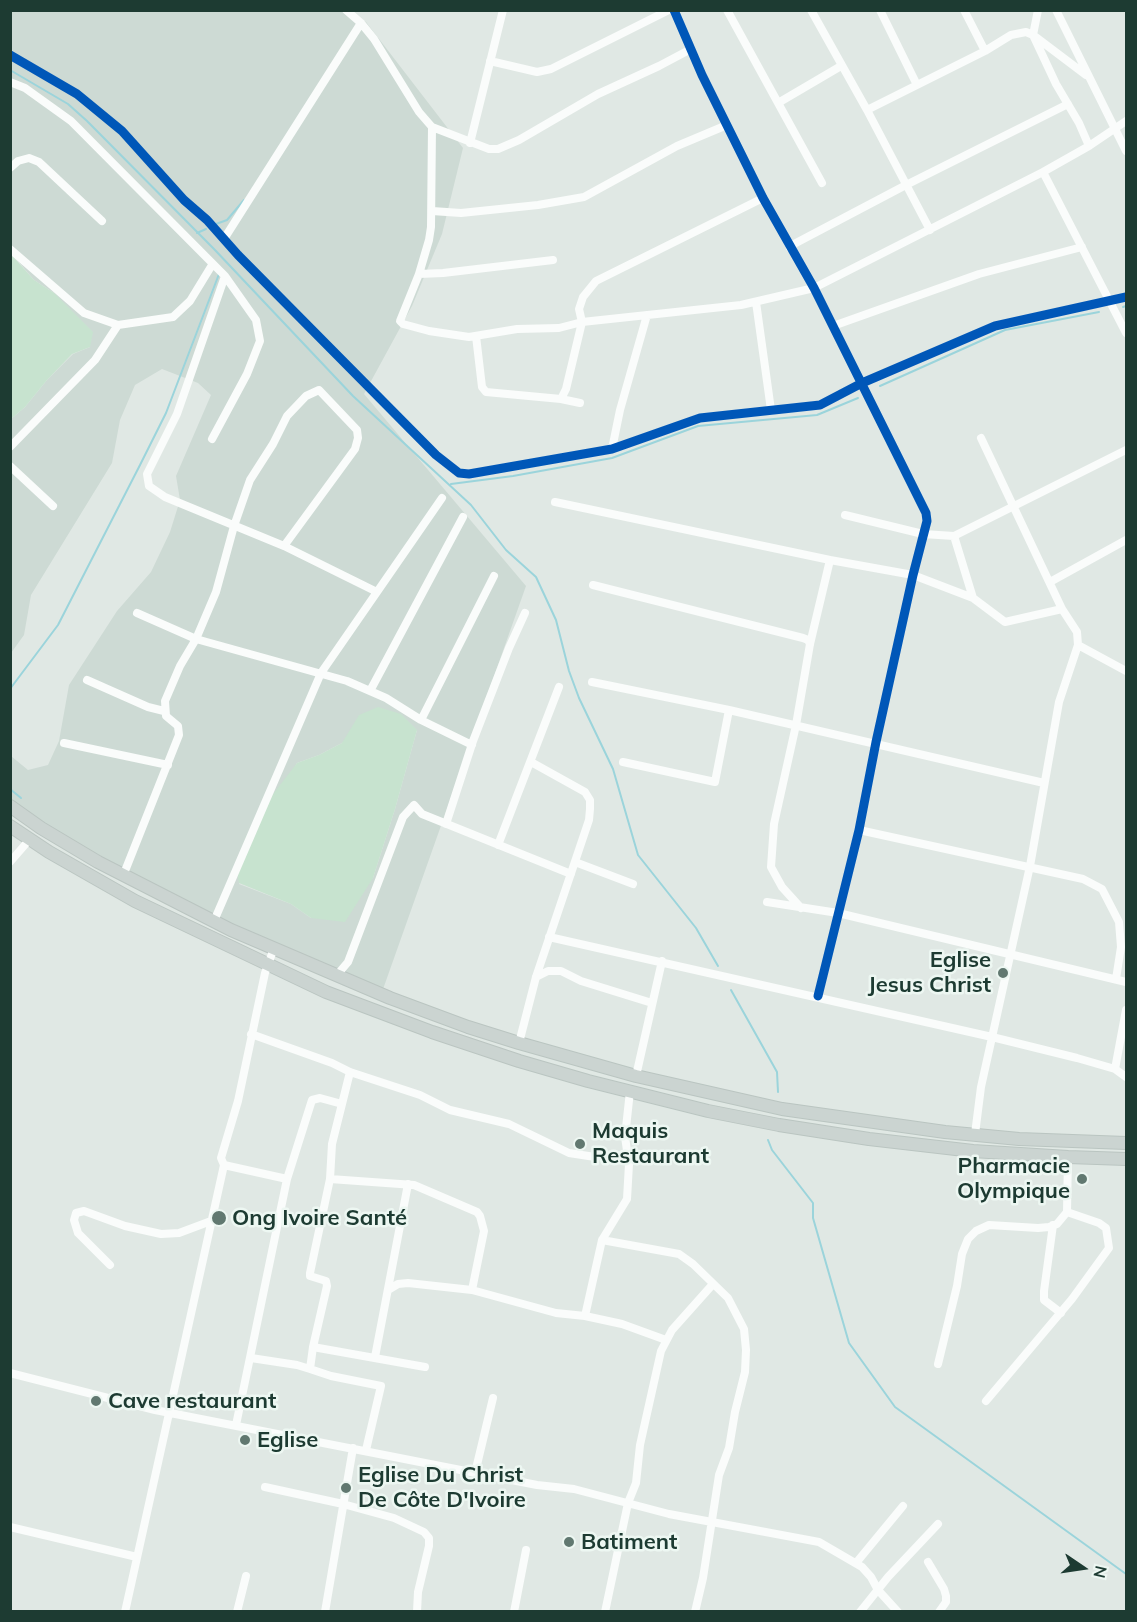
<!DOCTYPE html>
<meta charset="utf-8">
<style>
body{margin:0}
#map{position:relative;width:1137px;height:1622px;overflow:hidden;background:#e0e8e4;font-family:Mulish,sans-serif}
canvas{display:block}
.frame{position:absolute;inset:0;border:12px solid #1d3b32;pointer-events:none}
.north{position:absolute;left:1053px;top:1538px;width:60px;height:60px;-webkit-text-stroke:4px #edf7f2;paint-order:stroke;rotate:103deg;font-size:16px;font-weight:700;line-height:24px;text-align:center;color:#1d3b32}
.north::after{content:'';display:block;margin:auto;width:21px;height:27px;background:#1d3b32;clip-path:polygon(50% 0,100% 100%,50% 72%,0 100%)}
</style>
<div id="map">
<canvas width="1137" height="1622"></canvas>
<div class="frame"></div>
<div class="north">N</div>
</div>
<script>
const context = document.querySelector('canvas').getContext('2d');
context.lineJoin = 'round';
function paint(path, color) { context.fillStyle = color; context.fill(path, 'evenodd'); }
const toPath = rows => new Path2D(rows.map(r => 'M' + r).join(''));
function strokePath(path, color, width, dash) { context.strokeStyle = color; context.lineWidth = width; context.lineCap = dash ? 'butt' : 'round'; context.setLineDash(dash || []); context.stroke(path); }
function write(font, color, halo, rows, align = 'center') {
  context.font = font + ' Mulish,sans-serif'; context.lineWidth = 5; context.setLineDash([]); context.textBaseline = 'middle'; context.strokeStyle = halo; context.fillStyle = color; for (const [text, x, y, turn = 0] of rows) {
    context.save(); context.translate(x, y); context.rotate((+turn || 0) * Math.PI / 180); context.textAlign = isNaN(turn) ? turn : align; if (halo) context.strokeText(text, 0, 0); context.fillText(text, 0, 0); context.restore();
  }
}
paint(toPath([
 [11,11,348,11,366,22,463,148,442,234,412,306,364,394,526,586,382,992,272,948,11,808,11,756,28,770,48,765,59,741,69,685,117,611,151,572,170,532,180,500,176,476,211,395,198,383,162,369,135,385,120,420,112,463,31,595,24,635,11,653,11,419,25,407,47,380,73,354,90,347,54,293,34,280,11,253],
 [417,730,395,809,373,878,311,918,291,904,239,884,297,763,319,755,342,743]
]), '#cddad4');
paint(toPath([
 [10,253,34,280,54,293,93,332,90,347,72,354,47,380,25,407,11,419],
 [378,707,401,714,417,730,395,809,373,878,345,922,311,918,291,904,239,883,236,868,246,836,270,798,297,763,319,755,342,743,359,715]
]), '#c7e3cf');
strokePath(toPath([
 [10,70,68,104,87,121,214,249,353,396,471,505,506,550,536,577,556,620,569,671,579,698,613,769,638,855,696,928,718,966],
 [216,224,227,220,244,200],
 [197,233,206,229],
 [1123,307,1126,306],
 [880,386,1005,330,1099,312],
 [451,484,513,476,612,458,698,426,817,415,858,398],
 [10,689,58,625,140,465,166,413,219,274],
 [10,789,21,798],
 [731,990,777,1072,778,1092],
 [768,1140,772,1150,813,1203,813,1218,849,1343,895,1407,1126,1574]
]), '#9bd4db', 2);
const primary = toPath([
 [10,806,41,828,98,862,231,930,390,998,468,1027,519,1043,636,1076,782,1109,945,1132,1019,1139,1126,1143],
 [10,826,49,852,135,901,326,992,432,1032,519,1061,588,1081,708,1111,779,1125,869,1139,973,1151,1068,1157,1126,1159]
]);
strokePath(primary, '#bac5c1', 14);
strokePath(toPath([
 [346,10,361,23,374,39,419,112,432,127,489,149,498,149,519,140,598,94,659,66,691,49],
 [674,10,702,75,763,198,814,288,926,513,927,521,913,575,876,742,859,830,818,996],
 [727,10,822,183],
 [811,10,867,110,930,230],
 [880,10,917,85],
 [964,10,985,51],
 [1038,10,1033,35,1086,75],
 [1056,10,1126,151],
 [10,55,77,94,122,131,184,200,207,220,238,255,436,455,459,473,469,474,612,449,700,418,820,405,862,383,995,326,1126,297],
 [490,61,537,72,551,69,669,10],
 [10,82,25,88,71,121,225,276,177,414,147,474,149,486,165,497,284,546,377,592],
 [778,103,841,66],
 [867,110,985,51,1011,35,1026,32,1033,35,1056,84,1079,123,1089,146],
 [432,127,431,227,429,240,419,274,400,321,403,324,429,331,469,337,517,329,559,328,582,322,741,305,814,288,1043,172,1089,146,1126,121],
 [470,143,503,10],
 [10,168,18,161,29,158,39,162,102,221],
 [1043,172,1126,333],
 [432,211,461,213,538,205,584,197,677,146,727,125],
 [224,239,361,23],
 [790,248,794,244,906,185,1068,104],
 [10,249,84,313,118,325],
 [419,274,443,273,553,260],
 [756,302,771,410],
 [833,326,979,274,1082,247],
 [476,336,482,387,486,392,561,399,580,403],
 [561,399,566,389,582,322,579,309,583,297,596,281,763,198],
 [212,439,247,374,260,341,256,320,225,276],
 [10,447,95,360,118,325,173,317,190,301,212,265],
 [612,449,620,410,647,315],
 [10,466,53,506],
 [555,502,830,560,913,575,973,598,1005,622,1062,609],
 [845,515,923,534,954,536,1126,450],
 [954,536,973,598],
 [1050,582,1126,540],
 [593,585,803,638,808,640,810,644],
 [137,613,196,639,347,681,386,698,421,720,472,745],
 [1078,645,1126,671],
 [87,680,148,707,164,711],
 [592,682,729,710,1044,783],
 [370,691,463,517],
 [421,720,494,576],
 [64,743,168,765],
 [623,762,715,782,729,710],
 [446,824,473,741,509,648,525,613],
 [859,830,1083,879,1102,889,1119,922,1121,947,1116,979],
 [498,845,559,687],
 [10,862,30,839],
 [575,862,633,884],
 [123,876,179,735,178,726,166,716,165,701,180,666,196,639,216,592,234,526,250,480,273,444,287,416,306,396,319,390,357,430,358,438,355,449,284,546],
 [767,902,838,913,1126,982],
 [801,908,782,887,771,867,774,824,796,725,810,644,830,560],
 [214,921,321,673,442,498],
 [549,937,992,1037,1077,1058,1115,1069,1126,1077],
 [337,975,348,962,403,817,414,805,422,814,571,874],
 [536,977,548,971,561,971,581,981,652,1003],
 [251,1034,332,1063,350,1072,420,1095,450,1110,509,1124,569,1153,595,1157],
 [519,1043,536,977,589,820,590,809,590,800,585,792,531,762],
 [1115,1069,1126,1010],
 [636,1076,662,961],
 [975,1134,981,1087,1030,866,1059,702,1078,645,1077,632,1062,609,981,438],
 [224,1165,287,1179],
 [330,1179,414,1185,477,1212,480,1216,484,1231,472,1290,408,1283,398,1284,388,1290],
 [1053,1225,1044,1291,1044,1300,1061,1313],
 [602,1240,627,1199,629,1164,625,1137,630,1091],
 [110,1265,78,1233,74,1220,76,1213,84,1211,125,1226,161,1234,179,1233,211,1221],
 [472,1290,556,1313,585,1316],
 [666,1340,622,1324,585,1316,602,1240,679,1254,693,1264,728,1298,744,1329,746,1350,745,1372,735,1412,729,1448,719,1475,703,1578,695,1612],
 [313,1347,425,1367],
 [375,1357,408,1184],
 [251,1358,297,1365,310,1369,313,1347,327,1286,326,1281,310,1276,310,1273,330,1179,332,1144,350,1072],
 [938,1364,957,1286,962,1254,968,1239,976,1231,989,1225,1038,1228,1049,1227,1057,1224,1067,1212],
 [310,1369,331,1376,381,1386,366,1450],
 [10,1373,155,1410,537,1485,574,1489,669,1514,819,1542,862,1567,871,1577,878,1590,898,1612],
 [986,1401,1072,1299,1109,1248,1106,1228,1099,1223,1067,1212,1068,1157],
 [236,1425,287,1179,312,1100,320,1098,342,1104],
 [475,1473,493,1398],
 [265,1487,343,1504,394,1518,424,1532,429,1538,429,1546,418,1592,417,1612],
 [10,1527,137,1557],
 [928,1562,944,1589,946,1596,946,1602,939,1612],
 [856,1563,903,1506],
 [125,1612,224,1165,221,1158,238,1101,265,973,274,948],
 [237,1612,246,1576],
 [325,1612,353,1448],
 [514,1612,526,1550],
 [605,1612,628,1503,636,1483,640,1445,661,1351,672,1330,713,1284],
 [860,1612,888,1577,938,1524]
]), '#fafcfb', 8);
strokePath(primary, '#cbd4d1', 12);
strokePath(toPath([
 [674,10,702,75,763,198,814,288,926,513,927,521,913,575,876,742,859,830,818,996],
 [10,55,77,94,122,131,184,200,207,220,238,255,436,455,459,473,469,474,612,449,700,418,820,405,862,383,995,326,1126,297]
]), '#0057b8', 9);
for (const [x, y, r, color] of [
 [1003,973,6,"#617870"],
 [580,1144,6,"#617870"],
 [1082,1179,6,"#617870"],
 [219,1218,8,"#617870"],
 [96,1401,6,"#617870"],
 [245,1440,6,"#617870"],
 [346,1488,6,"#617870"],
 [569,1542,6,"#617870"]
]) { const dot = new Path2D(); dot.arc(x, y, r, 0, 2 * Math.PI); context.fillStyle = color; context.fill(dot); strokePath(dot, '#edf7f2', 2); }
write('bold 22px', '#1d3b32', '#edf7f2', [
 ["Eglise",991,960,"right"],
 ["Jesus Christ",991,985,"right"],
 ["Maquis",592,1131],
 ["Restaurant",592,1156],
 ["Pharmacie",1070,1166,"right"],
 ["Olympique",1070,1191,"right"],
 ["Ong Ivoire Santé",232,1218],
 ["Cave restaurant",108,1401],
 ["Eglise",257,1440],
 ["Eglise Du Christ",358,1475],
 ["De Côte D'Ivoire",358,1500],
 ["Batiment",581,1542]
], 'left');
</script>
